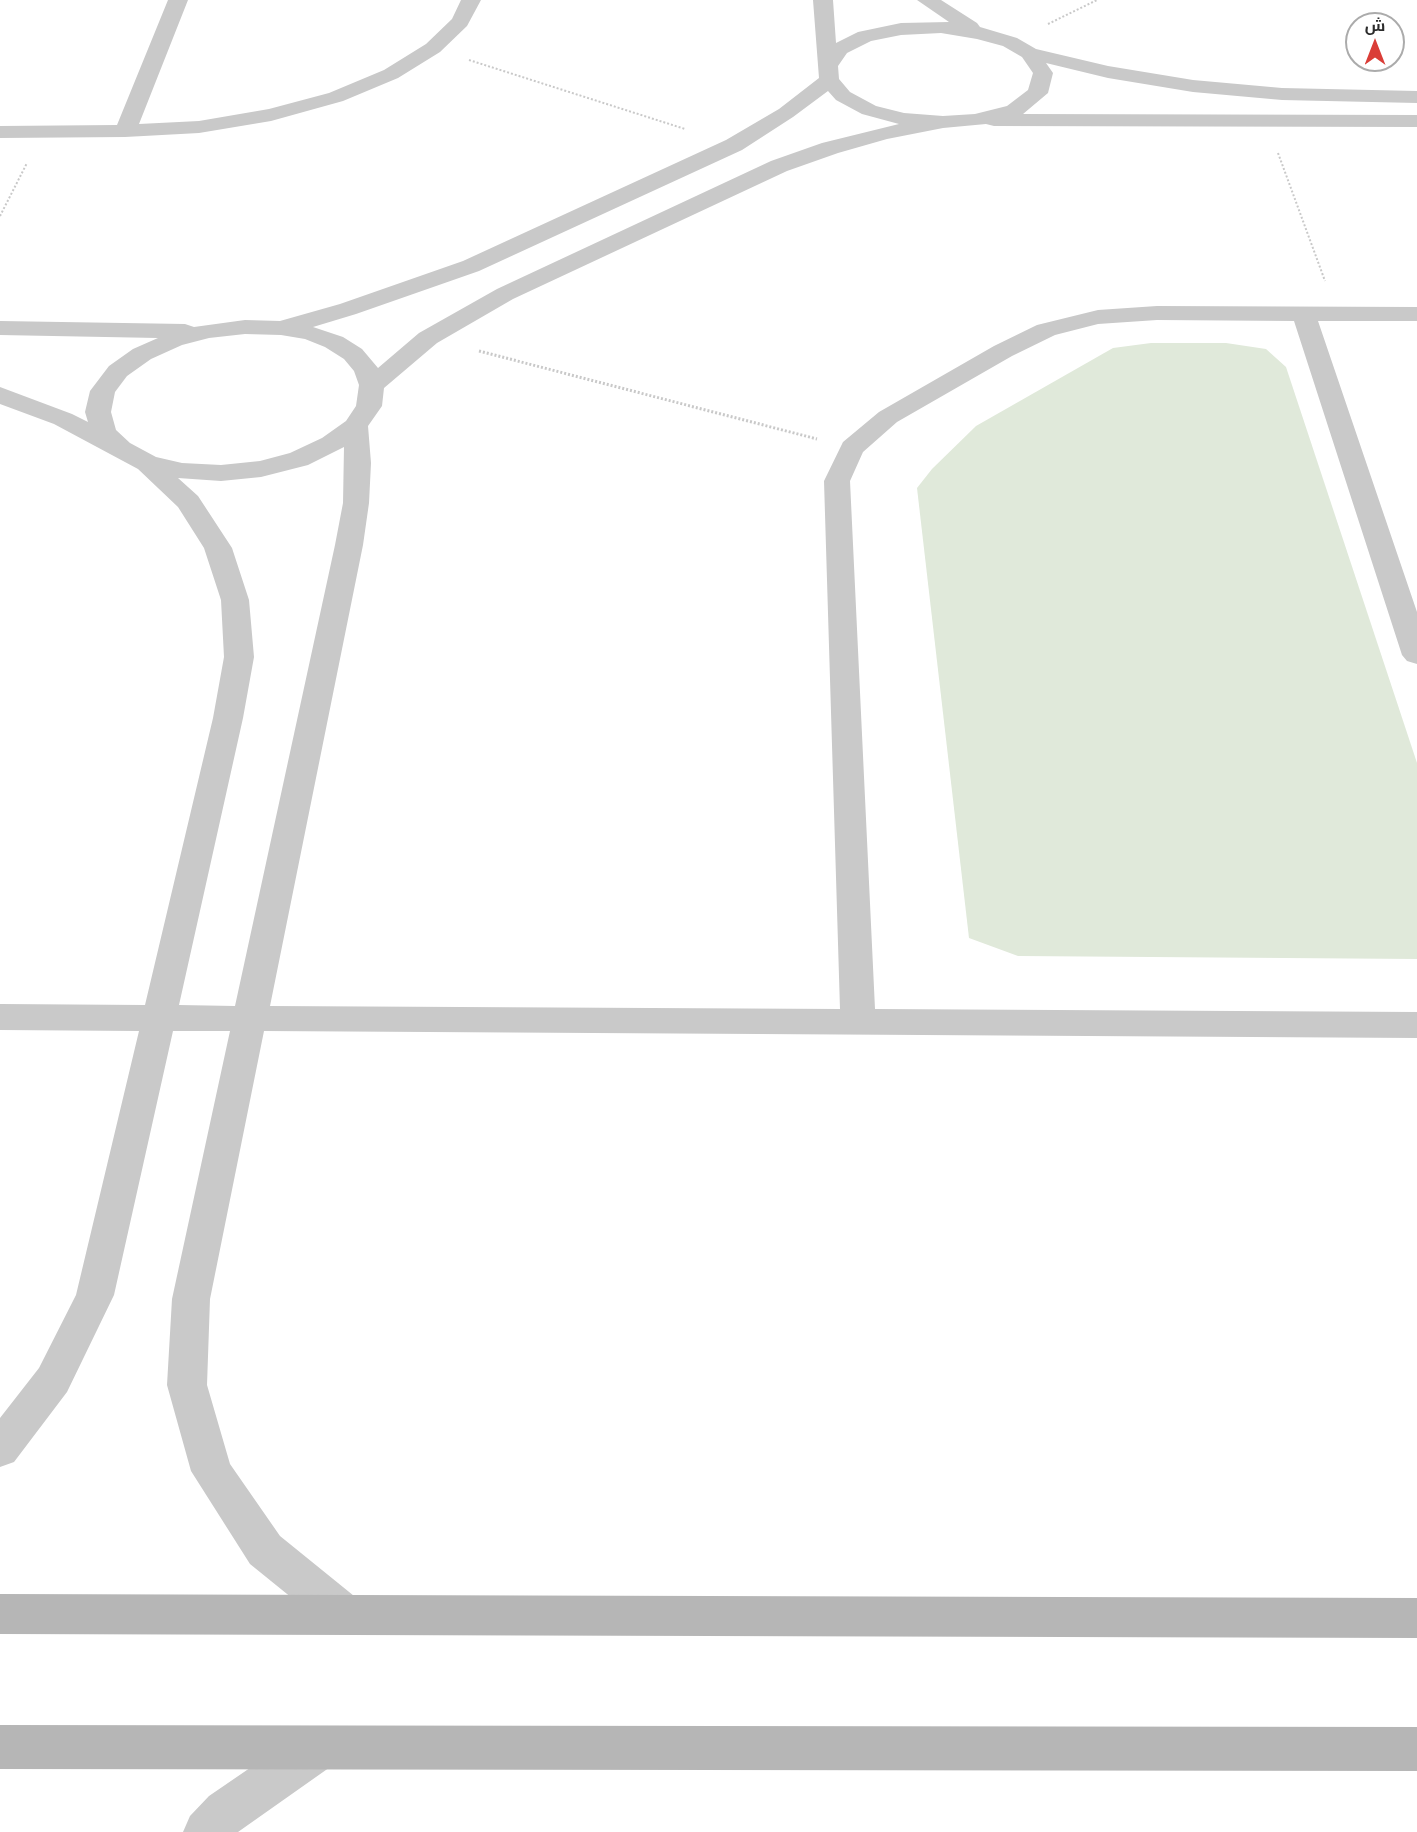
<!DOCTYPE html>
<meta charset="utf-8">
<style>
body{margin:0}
#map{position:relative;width:1417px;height:1832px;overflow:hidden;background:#fff;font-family:Figtree,Cairo,sans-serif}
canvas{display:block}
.north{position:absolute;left:1345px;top:12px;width:60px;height:60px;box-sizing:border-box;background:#fff;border:2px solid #ababab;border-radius:50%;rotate:0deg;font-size:16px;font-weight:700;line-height:24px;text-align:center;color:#2c2c2c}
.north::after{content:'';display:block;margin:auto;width:21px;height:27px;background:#da3d37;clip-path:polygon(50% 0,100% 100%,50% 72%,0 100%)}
</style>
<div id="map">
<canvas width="1417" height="1832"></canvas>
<div class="north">ش</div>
</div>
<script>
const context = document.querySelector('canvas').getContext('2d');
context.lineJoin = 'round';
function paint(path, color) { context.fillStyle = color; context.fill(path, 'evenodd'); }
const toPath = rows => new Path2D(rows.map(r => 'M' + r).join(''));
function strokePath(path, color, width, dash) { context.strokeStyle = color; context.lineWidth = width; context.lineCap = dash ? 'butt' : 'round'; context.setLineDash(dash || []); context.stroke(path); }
paint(toPath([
 [1151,343,1226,343,1266,349,1286,367,1417,763,1417,959,1018,956,969,938,917,488,932,469,976,426,1113,348]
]), '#e0e9da');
strokePath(toPath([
 [1048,24,1097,0],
 [469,60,685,129],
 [1278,153,1325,281],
 [0,216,27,163]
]), '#c9c9c9', 2, [2, 2]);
strokePath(toPath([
 [479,351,817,439]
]), '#c9c9c9', 3, [2, 2]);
paint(toPath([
 [168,0,188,0,139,124,199,121,269,109,329,93,384,70,426,44,452,19,461,0,481,0,467,26,440,52,398,78,343,101,271,121,199,133,125,137,0,138,0,126,117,125,168,0],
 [813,0,833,0,836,43,858,32,901,23,949,22,917,0,941,0,977,23,980,27,1017,38,1036,49,1108,66,1193,80,1282,88,1417,91,1417,103,1282,100,1193,92,1108,78,1046,63,1053,73,1048,93,1023,114,1417,115,1417,127,994,126,986,124,943,128,887,139,838,153,787,171,513,299,437,343,384,388,382,406,368,426,371,463,369,503,363,545,270,1006,840,1009,824,481,843,442,879,412,994,346,1037,325,1098,310,1157,306,1417,307,1417,321,1318,321,1417,612,1417,664,1407,661,1402,655,1294,321,1157,320,1098,324,1055,335,1012,356,897,422,863,452,850,481,875,1009,1417,1012,1417,1038,264,1031,210,1299,207,1385,230,1464,280,1536,359,1600,366,1614,359,1628,344,1634,329,1628,250,1564,191,1471,167,1385,172,1299,230,1031,173,1031,114,1295,67,1392,14,1462,0,1467,0,1418,39,1368,76,1295,139,1031,0,1030,0,1004,145,1005,213,718,224,657,221,600,204,548,178,507,138,469,54,424,0,404,0,387,72,414,88,422,85,412,90,391,109,366,133,349,158,338,0,335,0,321,185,324,194,327,245,320,280,321,340,304,463,261,726,140,779,109,819,78,813,0],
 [941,33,977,39,1003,46,1022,57,1033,73,1028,90,1007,106,975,114,943,116,904,113,876,106,850,92,839,79,838,66,847,53,871,41,901,35,941,33],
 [828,91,836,100,862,114,899,124,822,143,771,161,497,289,419,333,378,368,362,349,343,337,313,327,356,314,479,271,742,150,793,117,828,91],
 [245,334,281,335,305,339,325,347,344,359,354,371,359,385,356,406,346,421,322,438,290,453,260,461,221,465,182,463,156,457,130,443,116,430,111,412,115,392,127,376,151,359,182,345,209,338,245,334],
 [344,447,343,503,335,545,235,1006,179,1005,243,718,254,657,249,600,232,548,198,496,178,478,221,481,261,477,308,465,344,447],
 [317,1727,333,1733,340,1749,333,1765,238,1832,183,1832,190,1816,209,1796,301,1733,317,1727]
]), '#c9c9c9');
paint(toPath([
 [0,1594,1417,1598,1417,1638,0,1634,0,1594],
 [0,1725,1417,1727,1417,1771,0,1769,0,1725]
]), '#b6b6b6');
</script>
